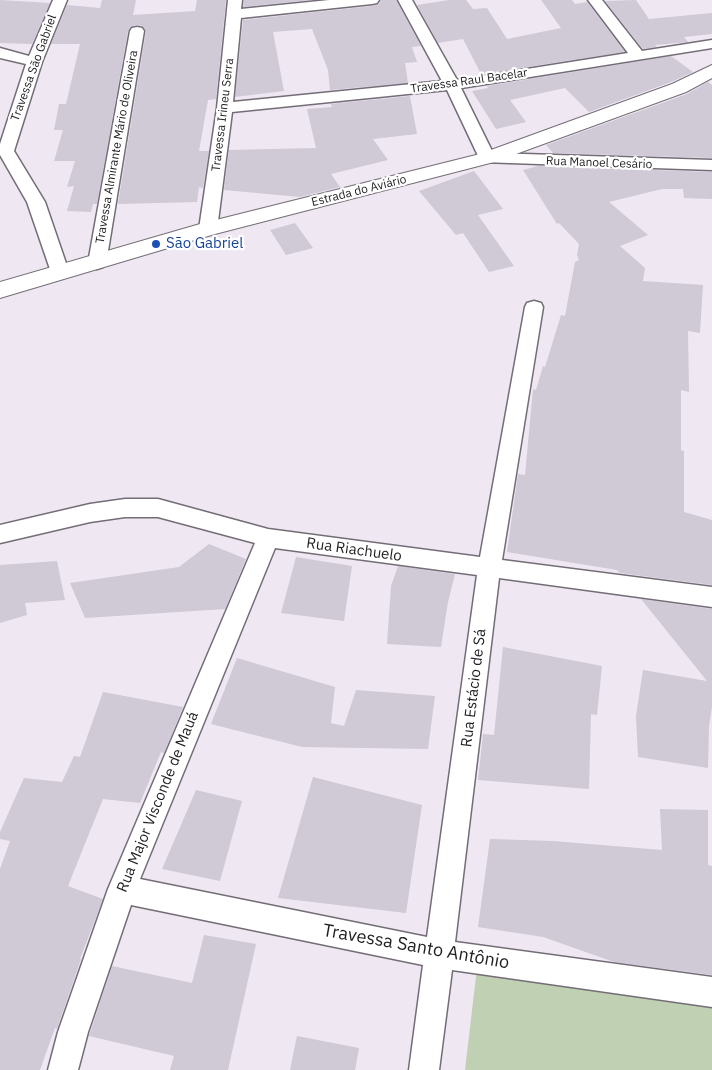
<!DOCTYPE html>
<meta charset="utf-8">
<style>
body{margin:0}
canvas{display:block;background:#efe7f2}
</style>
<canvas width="712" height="1070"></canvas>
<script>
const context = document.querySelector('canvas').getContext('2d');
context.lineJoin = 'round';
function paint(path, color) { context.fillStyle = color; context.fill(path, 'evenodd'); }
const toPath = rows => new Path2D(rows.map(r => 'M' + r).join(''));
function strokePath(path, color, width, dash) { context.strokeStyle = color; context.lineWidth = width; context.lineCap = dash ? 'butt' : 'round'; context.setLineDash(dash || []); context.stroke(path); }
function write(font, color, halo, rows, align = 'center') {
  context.font = font + ' "IBM Plex Sans",sans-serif'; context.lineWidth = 4.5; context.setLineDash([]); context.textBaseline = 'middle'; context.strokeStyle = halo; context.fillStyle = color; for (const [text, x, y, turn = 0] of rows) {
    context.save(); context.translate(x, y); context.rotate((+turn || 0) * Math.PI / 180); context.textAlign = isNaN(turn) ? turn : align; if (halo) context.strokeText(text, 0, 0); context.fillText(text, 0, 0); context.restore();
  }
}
paint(toPath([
 [477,968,712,1006,712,1070,465,1070]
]), '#bfd1b2');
paint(toPath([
 [0,0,50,3,32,44,0,43],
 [102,0,136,0,133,15,195,11,197,0,226,0,216,99,208,100,199,151,209,151,203,188,199,187,197,202,118,204,146,31,142,26,137,25,132,26,128,31,97,204,93,204,91,212,67,211,74,186,67,187,75,161,54,161,63,130,54,130,59,104,66,104,80,44,51,44,67,5,100,8],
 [244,0,311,0,243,7],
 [381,0,396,0,421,46,412,47,417,62,405,63,408,83,330,90,328,70,312,29,273,32,284,91,235,97,243,20,372,6,379,4],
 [449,0,466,0,473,9,487,8,507,39,561,28,541,0,572,0,575,4,587,2,625,52,481,74,463,39,438,43,417,5],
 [636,0,649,19,712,13,712,34,684,37,688,42,655,45,657,47,643,49,605,1],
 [671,56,693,72,671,82,589,112,565,88,510,100,526,122,496,129,472,91,488,88,487,86],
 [708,82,712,85,712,158,553,153,546,145,687,94],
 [410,96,417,134,373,139,388,160,331,174,340,187,300,197,224,190,229,150,316,148,307,109,332,107,331,104],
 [538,166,712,172,712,199,684,198,683,189,662,189,609,202,648,235,620,246,645,268,643,281,703,285,700,333,688,331,689,392,681,390,681,450,684,451,684,512,712,520,712,585,620,573,617,570,507,552,518,474,525,475,533,389,536,390,543,366,545,367,561,315,565,316,575,262,579,260,577,255,579,244,559,223,557,224,523,170],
 [474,171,503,209,478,215,514,266,489,272,463,233,456,235,419,191],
 [295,223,313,248,286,255,270,230],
 [209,544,246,559,225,609,85,618,70,583,179,567],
 [296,557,352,566,344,621,281,613],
 [57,561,65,600,25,603,27,615,0,623,0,565],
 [398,566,455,574,448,602,441,647,387,644,391,586],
 [641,599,712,609,712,707,709,726,708,768,638,757,636,716,643,670,707,681],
 [503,647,602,666,597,715,591,714,589,789,478,780,483,734,494,735],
 [237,658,335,687,331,723,344,726,356,690,435,696,428,749,302,747,211,724],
 [103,692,183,707,164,753,161,752,140,803,103,799,68,886,103,899,80,959,81,959,57,1029,55,1028,40,1070,0,1070,0,869,10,841,0,839,0,832,24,778,62,782,74,756,80,757],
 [313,777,422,805,406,913,278,898],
 [196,790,242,801,220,881,162,869],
 [660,809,708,810,708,865,712,866,712,975,614,962,543,937,478,927,490,839,553,841,662,850],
 [204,935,256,944,228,1070,170,1070,174,1056,89,1036,112,966,192,983],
 [297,1036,359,1048,355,1070,290,1070]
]), '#cfcad6');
const minor = toPath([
 [53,0,67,0,42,62,14,151,45,202,69,272,67,276,60,278,53,276,51,272,27,202,0,155,0,144,26,64,0,58,0,48,29,56,53,0],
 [228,0,242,0,241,9,329,0,379,0,377,3,372,4,241,18,233,102,442,81,398,0,412,0,457,80,628,53,588,0,602,0,642,51,712,40,712,48,461,88,493,153,712,160,712,170,481,162,447,90,232,112,217,229,214,233,208,235,202,233,199,229,217,108,228,0],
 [137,27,142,28,144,31,106,263,103,267,97,269,91,267,88,263,130,31,132,28,137,27],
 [534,301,541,303,543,307,502,560,712,587,712,607,499,578,455,942,712,977,712,1007,452,970,439,1070,409,1070,423,965,131,905,88,1032,78,1070,48,1070,58,1032,108,889,255,543,158,517,125,517,90,522,0,543,0,525,90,504,125,499,158,499,268,529,480,557,525,307,527,303,534,301],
 [275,548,477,575,427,937,140,879,275,548]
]);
const tertiary = toPath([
 [712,65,712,78,686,92,494,162,215,234,0,298,0,282,200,224,480,154,672,84,712,65]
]);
strokePath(minor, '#746d77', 3);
strokePath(tertiary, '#746d77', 2);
paint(minor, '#fff');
paint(tertiary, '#fff');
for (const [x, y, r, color] of [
 [156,244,5,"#1a4fb4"]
]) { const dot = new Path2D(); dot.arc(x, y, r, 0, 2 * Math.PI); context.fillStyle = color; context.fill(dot); strokePath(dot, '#fff', 2); }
write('12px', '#201d21', '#fff', [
 ["Travessa São Gabriel",34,68,-70],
 ["Travessa Raul Bacelar",469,81,-8],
 ["Travessa Irineu Serra",223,115,-83],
 ["Travessa Almirante Mário de Oliveira",117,147,-80],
 ["Rua Manoel Cesário",599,163,2],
 ["Estrada do Aviário",359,191,-14]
]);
write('15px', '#164399', '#fff', [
 ["São Gabriel",166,244]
], 'left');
write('15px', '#201d21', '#fff', [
 ["Rua Riachuelo",354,550,8],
 ["Rua Estácio de Sá",474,688,-83],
 ["Rua Major Visconde de Mauá",158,802,-68]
]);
write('18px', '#201d21', '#fff', [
 ["Travessa Santo Antônio",416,947,10]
]);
</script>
